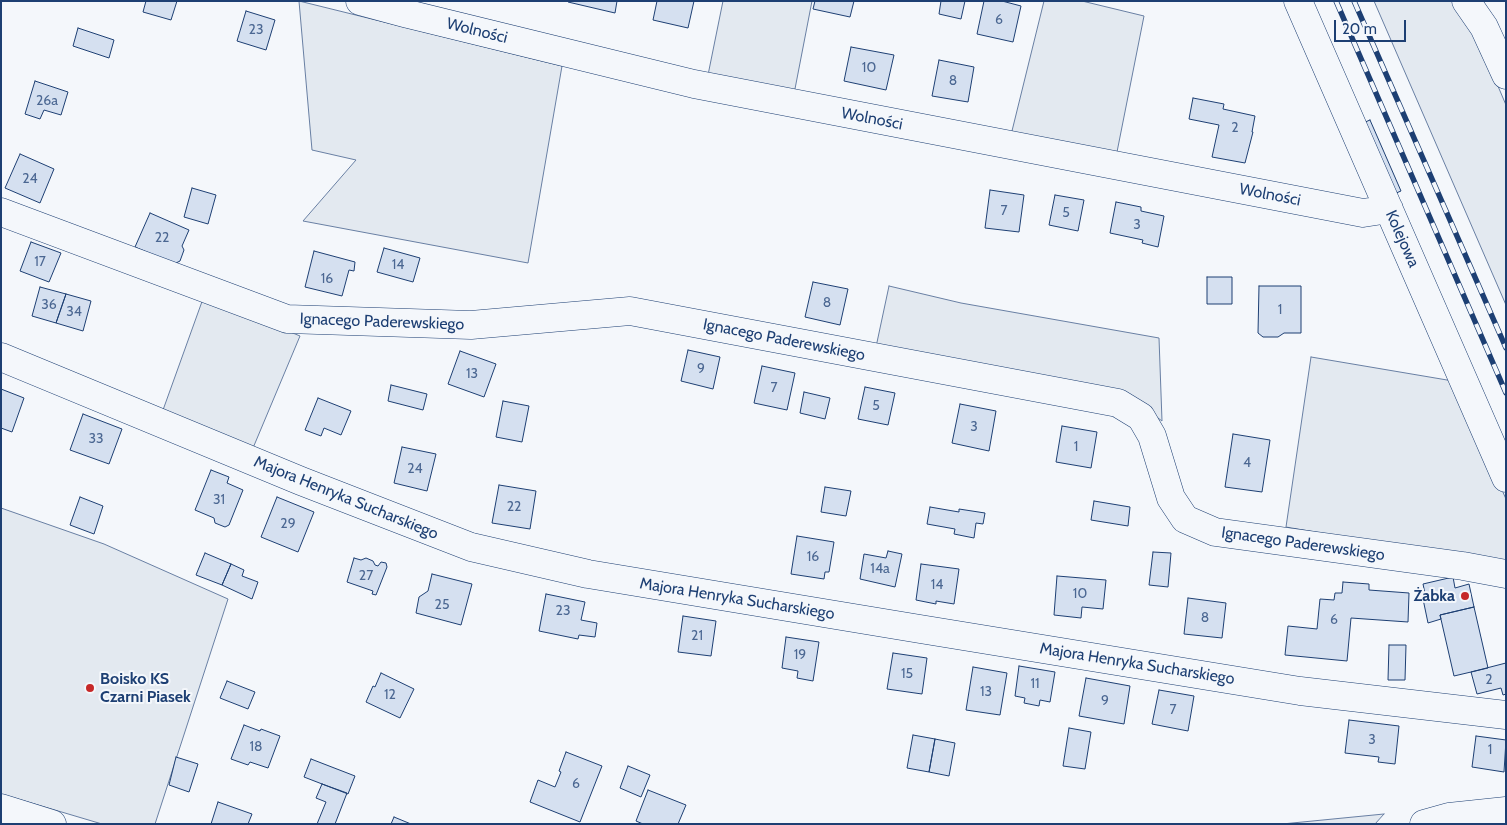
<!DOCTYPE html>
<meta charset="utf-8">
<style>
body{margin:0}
#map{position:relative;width:1507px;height:825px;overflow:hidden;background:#f4f7fb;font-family:Cabin,sans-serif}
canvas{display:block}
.frame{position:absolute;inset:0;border:2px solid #1d3f73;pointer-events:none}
.scale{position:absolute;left:1334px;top:20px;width:72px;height:22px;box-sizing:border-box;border:2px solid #1d3f73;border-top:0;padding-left:6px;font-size:15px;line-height:18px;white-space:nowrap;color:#1d3f73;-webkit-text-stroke:4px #f4f7fb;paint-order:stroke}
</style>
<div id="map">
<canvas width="1507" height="825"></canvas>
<div class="frame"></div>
<div class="scale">20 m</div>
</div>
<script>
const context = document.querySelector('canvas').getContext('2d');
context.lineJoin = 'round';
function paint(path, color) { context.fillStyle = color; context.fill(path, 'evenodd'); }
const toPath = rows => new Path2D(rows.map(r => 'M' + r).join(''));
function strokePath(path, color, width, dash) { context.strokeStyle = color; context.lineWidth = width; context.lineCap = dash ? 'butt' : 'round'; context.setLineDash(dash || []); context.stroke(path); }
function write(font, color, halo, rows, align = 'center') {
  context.font = font + ' Cabin,sans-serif'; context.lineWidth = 4; context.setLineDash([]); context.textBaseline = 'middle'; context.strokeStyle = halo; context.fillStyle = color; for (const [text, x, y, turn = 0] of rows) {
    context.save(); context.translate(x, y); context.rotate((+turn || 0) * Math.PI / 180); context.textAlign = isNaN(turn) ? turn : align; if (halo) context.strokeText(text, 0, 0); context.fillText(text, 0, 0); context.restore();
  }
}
const green = toPath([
 [299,1,562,66,528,263,303,221,356,160,312,150,299,1],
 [723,1,812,1,794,94,708,75,723,1],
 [1044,1,1082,1,1144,16,1116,157,1011,135,1044,1],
 [1374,1,1473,1,1466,11,1506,105,1506,305,1374,1],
 [889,286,961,303,1159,338,1162,421,1129,396,876,347,889,286],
 [204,296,300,336,253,448,163,410,204,296],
 [1311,357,1453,381,1506,499,1506,565,1286,527,1311,357],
 [1,508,104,544,228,599,155,824,102,824,1,794,1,508],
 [1384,814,1375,824,1282,824,1384,814]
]);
paint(green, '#e3e9f0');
strokePath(green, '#687fa3', 1);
const building = toPath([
 [146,1,177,1,171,20,143,12,146,1],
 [569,1,617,1,615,13,568,2,569,1],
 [657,1,694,1,688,28,653,20,657,1],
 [815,1,854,1,850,17,813,9,815,1],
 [941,1,965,1,961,19,939,14,941,1],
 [984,1,1002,1,1021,6,1013,42,977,34,984,1],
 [246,11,275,20,266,50,237,41,246,11],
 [78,28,114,40,109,58,73,46,78,28],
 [851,47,894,55,886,90,844,81,851,47],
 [939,60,974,67,968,102,932,96,939,60],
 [35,81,68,92,61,115,44,110,40,119,25,114,35,81],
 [1193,98,1224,104,1223,109,1255,116,1252,132,1253,132,1245,163,1212,157,1219,125,1189,119,1193,98],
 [1370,120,1401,191,1389,196,1358,125,1370,120],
 [20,154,54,169,40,203,5,188,20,154],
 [192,188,216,195,208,224,184,217,192,188],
 [990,190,1024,195,1019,232,985,228,990,190],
 [1055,195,1084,200,1078,231,1049,225,1055,195],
 [1116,202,1141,207,1141,211,1164,216,1158,247,1142,243,1143,240,1110,233,1116,202],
 [150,213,189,230,182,246,184,250,180,261,174,264,135,247,150,213],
 [31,242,61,253,49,282,20,271,31,242],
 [384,248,420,258,413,282,377,272,384,248],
 [314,251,355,262,354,271,349,270,342,296,305,287,314,251],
 [1207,277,1232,277,1232,304,1207,304,1207,277],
 [813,282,848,289,840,325,805,317,813,282],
 [1259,286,1301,286,1301,333,1284,333,1278,337,1263,337,1258,333,1259,286],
 [40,287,66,294,56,323,32,316,40,287],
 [66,294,91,301,83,331,56,323,66,294],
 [688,350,720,357,713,389,681,381,688,350],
 [460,351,496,364,484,397,448,384,460,351],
 [762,366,795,373,787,410,754,403,762,366],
 [391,385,427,394,423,410,388,401,391,385],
 [865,387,895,393,888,425,858,419,865,387],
 [1,389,24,398,12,432,1,428,1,389],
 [804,392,830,398,825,419,800,413,804,392],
 [318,398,351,411,341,435,324,428,321,436,305,430,318,398],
 [503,401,529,406,522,442,496,437,503,401],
 [960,404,996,411,989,451,952,443,960,404],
 [83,414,122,429,109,464,70,450,83,414],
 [1062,426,1097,432,1091,468,1056,462,1062,426],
 [1233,434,1270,440,1262,492,1225,487,1233,434],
 [402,447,436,454,427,491,394,483,402,447],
 [211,470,229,477,227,483,243,490,229,525,225,527,215,523,214,518,195,510,211,470],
 [499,485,536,491,530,529,492,523,499,485],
 [825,487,851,491,846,516,821,512,825,487],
 [80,497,103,506,94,534,70,525,80,497],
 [277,497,314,512,298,552,261,537,277,497],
 [1094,501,1130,507,1128,526,1091,520,1094,501],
 [930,507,959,512,959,509,985,513,983,524,976,523,974,538,954,534,955,529,927,524,930,507],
 [797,536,834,542,829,572,825,572,824,579,791,574,797,536],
 [888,551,902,554,895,587,860,579,864,554,886,558,888,551],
 [1153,552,1171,553,1168,587,1149,585,1153,552],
 [205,553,231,564,222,585,196,575,205,553],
 [354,558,361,560,366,558,373,561,375,565,378,566,381,562,386,563,387,567,376,595,372,594,373,591,347,582,354,558],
 [231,564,244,570,242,576,258,582,252,599,222,585,231,564],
 [921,564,959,569,954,604,936,601,936,604,916,600,921,564],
 [432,574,472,584,461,625,416,613,419,597,428,591,432,574],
 [1057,576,1106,580,1103,609,1082,607,1081,618,1054,615,1057,576],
 [1453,577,1455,588,1469,584,1474,607,1440,615,1441,619,1428,623,1423,599,1426,598,1423,584,1453,577],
 [1343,582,1369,584,1369,590,1409,593,1408,622,1351,618,1347,661,1285,655,1288,626,1317,629,1320,599,1334,600,1335,593,1342,593,1343,582],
 [546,594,585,602,581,620,597,623,595,637,579,635,578,639,539,631,546,594],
 [1188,598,1226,603,1222,638,1184,634,1188,598],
 [1474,607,1488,668,1454,676,1440,615,1474,607],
 [683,616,716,621,711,656,678,652,683,616],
 [786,637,819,642,813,681,797,678,798,671,782,668,786,637],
 [1389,645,1406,645,1405,680,1388,680,1389,645],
 [893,653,927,658,922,694,887,689,893,653],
 [1506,663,1506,694,1503,695,1501,688,1477,694,1471,672,1506,663],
 [1019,666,1055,672,1050,702,1040,700,1039,706,1024,703,1025,698,1015,696,1019,666],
 [973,667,1007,673,1000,715,966,710,973,667],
 [381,673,414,689,400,718,366,702,373,686,375,687,381,673],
 [1086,678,1130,686,1124,724,1079,716,1086,678],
 [227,681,255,692,248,709,220,698,227,681],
 [1159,690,1194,696,1188,731,1152,724,1159,690],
 [1349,720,1399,726,1395,764,1378,762,1379,757,1345,753,1349,720],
 [244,725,260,731,261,729,280,736,268,768,250,762,248,765,231,759,244,725],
 [1069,728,1091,732,1085,769,1063,766,1069,728],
 [913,735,935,739,929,772,907,768,913,735],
 [1476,736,1506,740,1504,772,1472,767,1476,736],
 [935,739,955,743,949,776,929,772,935,739],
 [566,752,602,766,580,822,530,802,538,780,555,787,561,772,559,771,566,752],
 [176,757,198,764,189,792,169,785,176,757],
 [311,759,355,776,348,794,304,777,311,759],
 [628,766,650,775,641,797,620,788,628,766],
 [322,784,347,793,335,824,317,824,326,802,316,798,322,784],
 [648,790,686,805,678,824,643,824,636,821,648,790],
 [218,802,252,814,248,824,211,824,218,802],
 [394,817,411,824,391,824,394,817]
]);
paint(building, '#d5e0f0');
strokePath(building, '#1d3f73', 1);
const minor = toPath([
 [360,1,408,14,694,84,1363,213,1389,209],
 [1298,1,1506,478],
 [1466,1,1484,27,1506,75],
 [1,212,287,319,471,325,630,311,1118,403,1141,417,1152,436,1171,498,1185,519,1215,532,1463,566,1506,574],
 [1,357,301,481,471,547,588,574,920,629,1300,691,1506,715],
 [1,808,52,824],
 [1424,824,1449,817,1506,811]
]);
strokePath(minor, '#1d3f73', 29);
strokePath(minor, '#f4f7fb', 28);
const rail = toPath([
 [1336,1,1506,393],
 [1354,1,1506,348]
]);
strokePath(rail, '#1d3f73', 5.5);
strokePath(rail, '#f4f7fb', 4, [11]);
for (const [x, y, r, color] of [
 [1465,596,5,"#c62828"],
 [90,688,5,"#c62828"]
]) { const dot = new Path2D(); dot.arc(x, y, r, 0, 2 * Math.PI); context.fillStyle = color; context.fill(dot); strokePath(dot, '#f4f7fb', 2); }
write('14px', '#4b6792', null, [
 ["6",999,20],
 ["23",256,30],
 ["10",869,68],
 ["8",953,81],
 ["26a",47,101],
 ["2",1235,128],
 ["24",30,179],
 ["7",1004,211],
 ["5",1066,213],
 ["3",1137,225],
 ["22",162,238],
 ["17",40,262],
 ["14",398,265],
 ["16",327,279],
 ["8",827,303],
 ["36",49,305],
 ["1",1280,310],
 ["34",74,312],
 ["9",701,369],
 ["13",472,374],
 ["7",774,388],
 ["5",876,406],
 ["3",974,427],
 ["33",96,439],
 ["1",1076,447],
 ["4",1247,463],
 ["24",415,469],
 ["31",219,500],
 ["22",514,507],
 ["29",288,524],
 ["16",813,557],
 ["14a",880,569],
 ["27",366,576],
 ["14",937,585],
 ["10",1080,594],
 ["25",442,605],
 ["23",563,611],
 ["8",1205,618],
 ["6",1334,620],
 ["21",697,636],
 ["19",800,655],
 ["15",907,674],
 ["2",1489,680],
 ["11",1035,684],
 ["13",986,692],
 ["12",390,695],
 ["9",1105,701],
 ["7",1173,710],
 ["3",1372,740],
 ["18",256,747],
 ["1",1490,750],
 ["6",576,784]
]);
write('16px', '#1d3f73', '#f4f7fb', [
 ["Wolności",477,31,14],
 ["Wolności",872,119,11],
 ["Wolności",1270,195,11],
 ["Kolejowa",1402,239,66],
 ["Ignacego Paderewskiego",382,322,2],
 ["Ignacego Paderewskiego",784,340,11],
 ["Majora Henryka Sucharskiego",346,498,22],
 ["Ignacego Paderewskiego",1303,544,8],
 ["Majora Henryka Sucharskiego",737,599,9],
 ["Majora Henryka Sucharskiego",1137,664,9]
]);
write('bold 16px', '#1d3f73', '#f4f7fb', [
 ["Żabka",1455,596],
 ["Boisko KS",100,679,"left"],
 ["Czarni Piasek",100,697,"left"]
], 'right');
</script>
